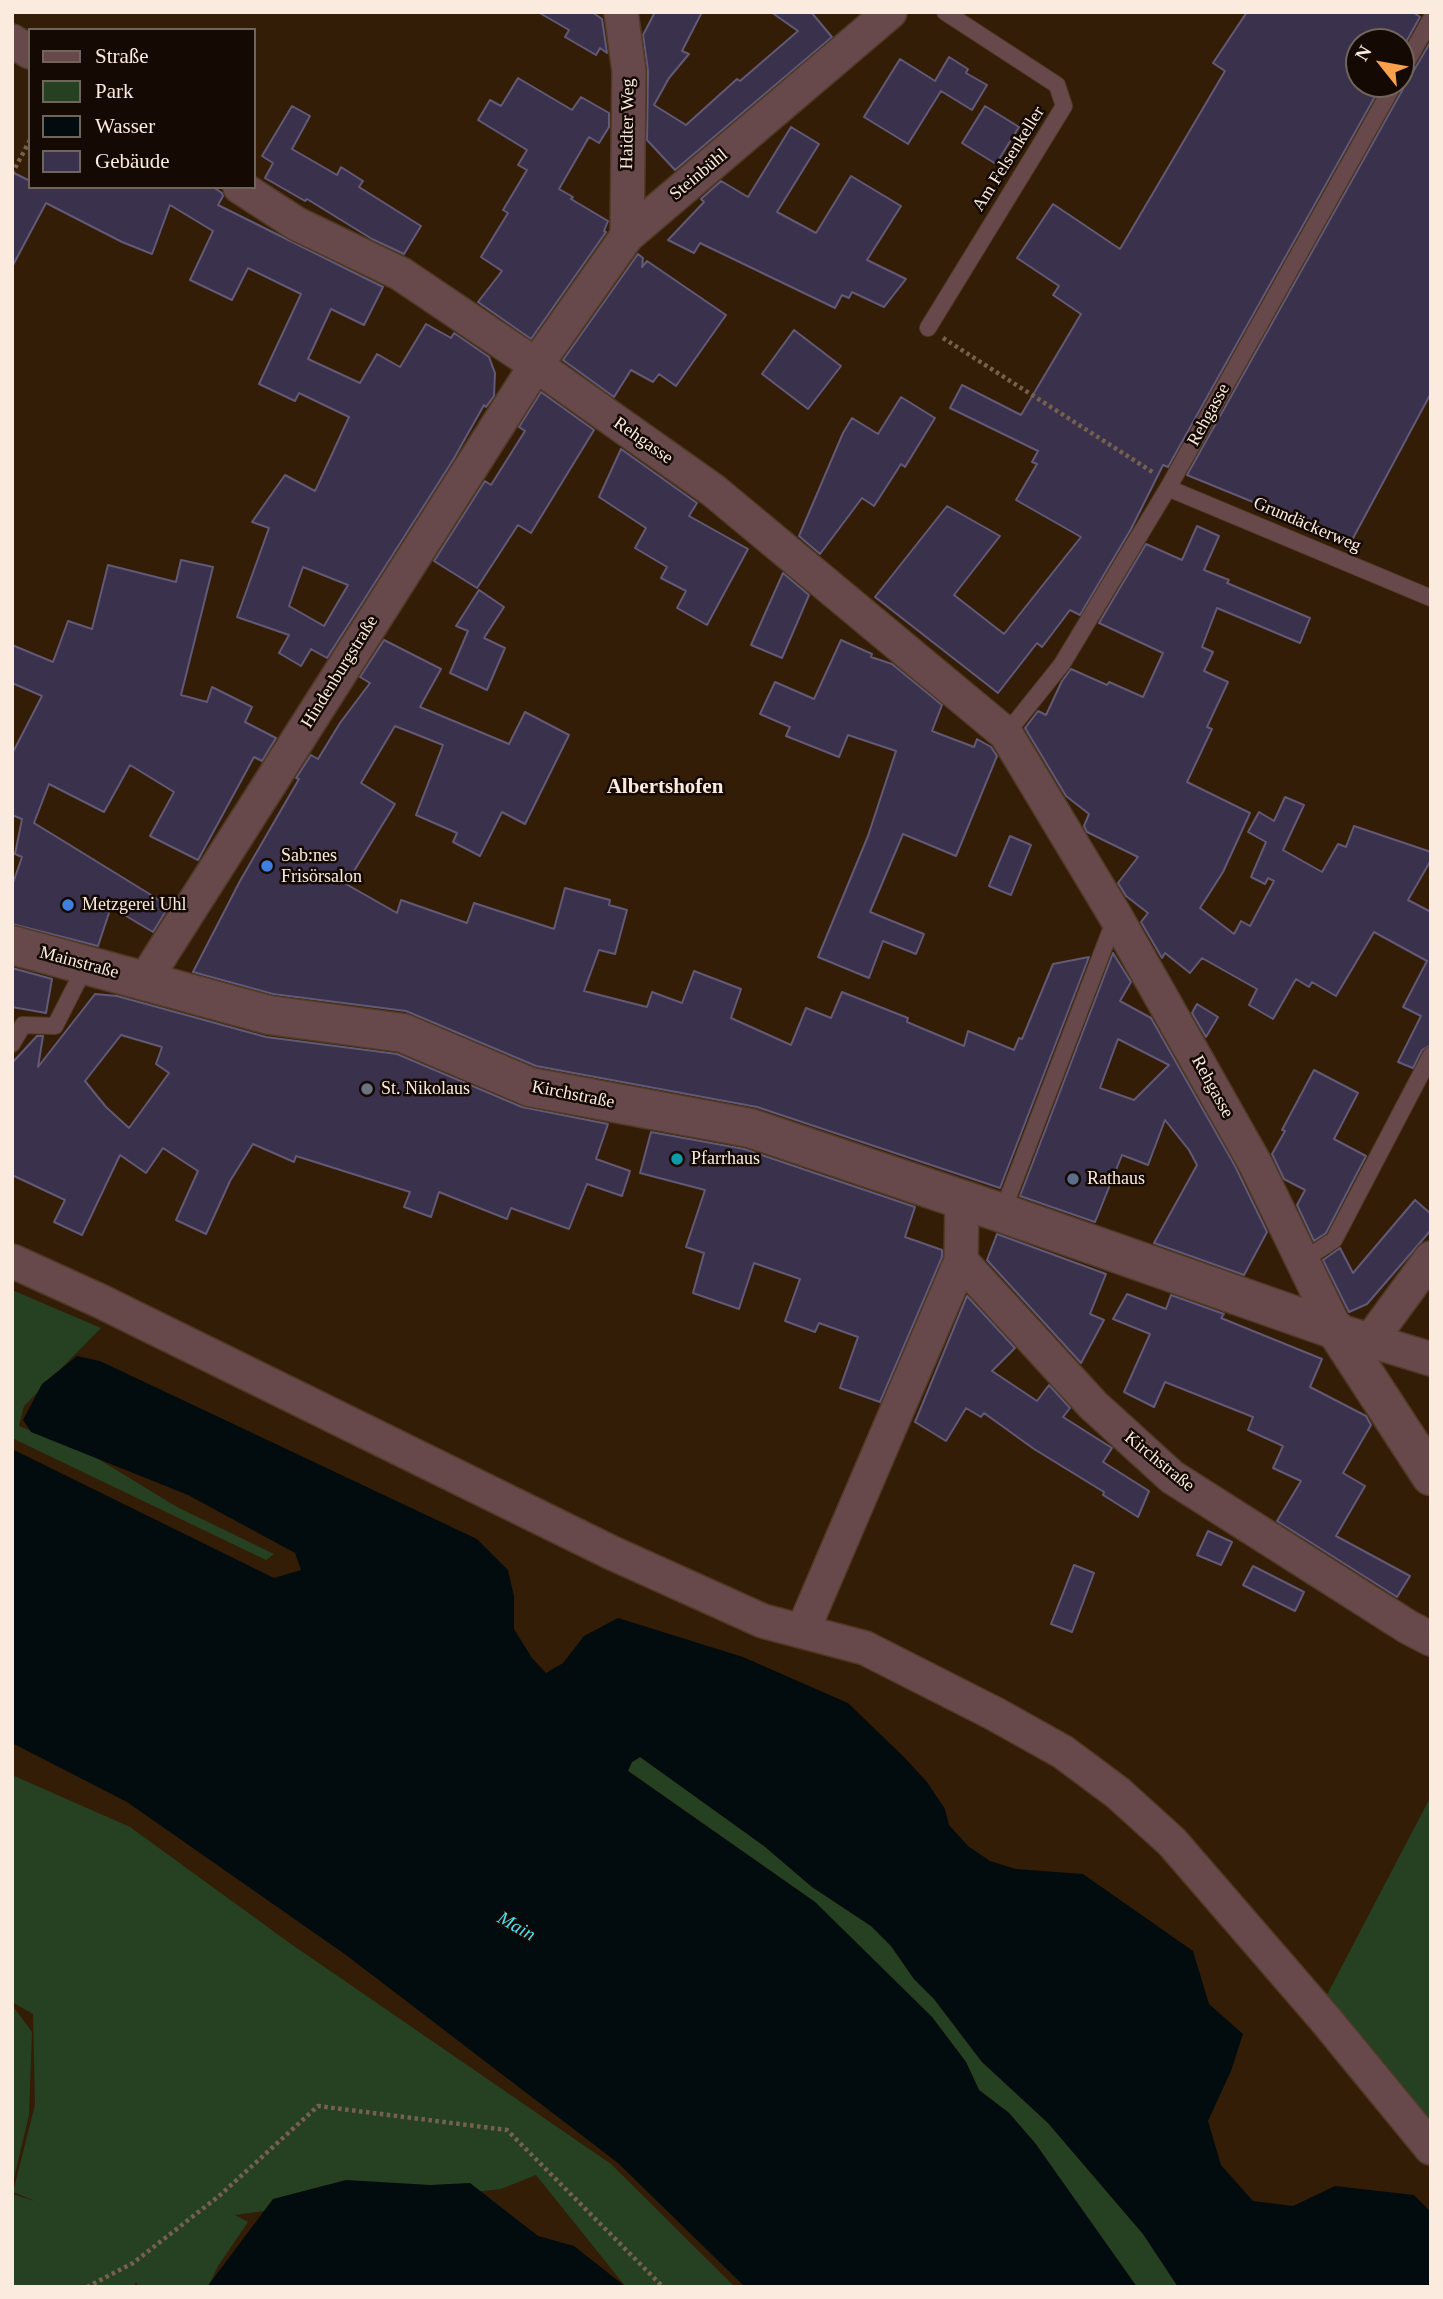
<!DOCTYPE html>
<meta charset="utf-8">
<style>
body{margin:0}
#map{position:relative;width:1443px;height:2299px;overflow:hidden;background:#341d07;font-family:"Times New Roman",serif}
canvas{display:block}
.frame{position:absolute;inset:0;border:14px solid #fbebdf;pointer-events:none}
.legend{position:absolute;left:28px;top:28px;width:228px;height:161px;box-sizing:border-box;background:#140a03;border:2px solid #70645b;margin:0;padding:9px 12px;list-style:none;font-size:21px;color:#fbebdf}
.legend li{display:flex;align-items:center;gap:14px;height:35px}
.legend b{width:35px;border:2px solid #70645b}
.north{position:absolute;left:1345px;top:28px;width:70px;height:70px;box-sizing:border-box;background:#140a03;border:2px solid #70645b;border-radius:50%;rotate:301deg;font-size:19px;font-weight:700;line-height:28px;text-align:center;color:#fbebdf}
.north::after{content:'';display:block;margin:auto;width:24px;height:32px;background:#f9a04c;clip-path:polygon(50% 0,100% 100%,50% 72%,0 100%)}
</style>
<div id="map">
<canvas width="1443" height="2299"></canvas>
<div class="frame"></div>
<ul class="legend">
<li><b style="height:9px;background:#68494b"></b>Straße</li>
<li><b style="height:19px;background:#264022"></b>Park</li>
<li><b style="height:19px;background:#020c0e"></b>Wasser</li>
<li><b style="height:19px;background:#3a314c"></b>Gebäude</li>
</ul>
<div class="north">N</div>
</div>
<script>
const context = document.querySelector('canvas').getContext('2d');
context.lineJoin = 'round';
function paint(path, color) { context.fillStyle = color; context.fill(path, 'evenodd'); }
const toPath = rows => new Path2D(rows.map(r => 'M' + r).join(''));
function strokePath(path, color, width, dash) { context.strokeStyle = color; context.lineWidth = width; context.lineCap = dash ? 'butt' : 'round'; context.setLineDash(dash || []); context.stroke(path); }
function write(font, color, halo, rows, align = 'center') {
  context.font = font + ' "Times New Roman",serif'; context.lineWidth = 5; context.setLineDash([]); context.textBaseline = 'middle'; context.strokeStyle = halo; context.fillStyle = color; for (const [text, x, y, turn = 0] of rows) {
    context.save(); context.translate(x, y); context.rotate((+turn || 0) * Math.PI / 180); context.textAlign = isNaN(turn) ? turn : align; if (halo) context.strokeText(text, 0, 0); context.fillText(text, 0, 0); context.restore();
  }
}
paint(toPath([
 [12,1290,101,1328,24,1406,19,1426,95,1457,177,1507,274,1554,266,1560,12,1438],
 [641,1757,764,1846,812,1887,871,1926,891,1946,914,1979,934,1999,982,2062,1048,2123,1143,2234,1178,2287,1137,2287,1035,2143,1009,2113,979,2090,966,2062,932,2017,815,1902,627,1770,632,1762],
 [12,1775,130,1827,291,1944,611,2164,735,2287,626,2287,536,2175,501,2189,418,2198,360,2198,235,2215,248,2222,218,2266,208,2287,138,2287,136,2282,133,2287,12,2287,12,2194,35,2201,13,2192,35,2105,33,2014,12,2002],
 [1431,1796,1431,2131,1320,2008],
 [12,2005,32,2032,29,2115,12,2186]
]), '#264022');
paint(toPath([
 [77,1356,100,1361,477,1539,508,1570,514,1596,514,1629,532,1658,546,1673,563,1663,584,1636,618,1618,743,1657,848,1703,904,1757,927,1782,945,1809,949,1825,968,1846,990,1861,1016,1869,1083,1874,1193,1951,1209,2004,1243,2034,1231,2071,1208,2121,1221,2165,1253,2201,1293,2206,1335,2186,1414,2195,1431,2212,1431,2287,1178,2287,1143,2234,1048,2123,982,2062,934,1999,914,1979,891,1946,871,1926,812,1887,764,1846,640,1757,632,1762,628,1771,815,1902,932,2017,966,2062,979,2090,1009,2113,1035,2143,1137,2287,745,2287,618,2163,346,1955,127,1802,12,1743,12,1449,274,1578,301,1570,295,1553,188,1495,31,1432,23,1420,42,1384],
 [346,2180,430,2185,470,2183,538,2236,574,2246,626,2287,207,2287,273,2199]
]), '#020c0e');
const building = toPath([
 [538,12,592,12,602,19,607,53,600,48,596,55,565,37,569,30,538,12],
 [655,12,702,12,682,51,689,54,669,78,654,105,686,125,737,79,740,81,798,31,771,12,811,12,832,37,675,170,647,140,648,71,643,35,655,12],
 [1247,12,1413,12,1420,17,1401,51,1401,42,1359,42,1359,84,1382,84,1168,467,1163,465,1131,529,1080,615,1070,610,1042,647,1037,643,998,693,875,597,947,506,1000,536,954,595,1004,634,1081,537,1016,500,1037,464,1032,462,1038,451,950,408,962,385,1021,415,1081,314,1053,295,1059,286,1017,258,1053,204,1120,249,1225,71,1213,63,1247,12],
 [1431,41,1431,393,1351,542,1187,475,1403,89,1404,82,1410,77,1431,41],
 [949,57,968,69,966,73,987,85,972,110,941,91,908,144,864,117,900,59,935,81,949,57],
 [518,78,572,110,581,97,609,113,609,127,599,143,589,137,559,189,573,197,571,199,608,221,604,231,606,232,531,339,478,302,502,271,481,257,508,213,503,210,527,170,518,165,527,150,478,120,490,100,501,106,518,78],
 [292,106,310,116,292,149,337,175,341,167,363,181,359,187,421,226,404,254,372,239,307,199,305,201,265,178,273,163,262,156,292,106],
 [985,106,1019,127,996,164,962,143,985,106],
 [791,127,819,144,777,212,816,233,851,176,901,206,867,260,906,279,884,307,852,292,849,298,842,295,835,308,700,243,694,253,668,240,704,202,701,199,721,181,748,197,791,127],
 [12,172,30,181,30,187,213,187,222,193,223,196,218,205,383,287,364,325,331,309,308,359,360,383,377,354,400,367,426,324,451,338,454,333,489,357,495,373,494,396,486,407,484,405,453,460,327,658,311,649,301,666,279,653,289,635,237,617,269,528,252,522,285,475,315,491,349,417,299,393,295,401,259,384,301,294,248,268,232,300,190,280,213,231,170,205,152,254,122,242,46,203,12,267,12,172],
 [303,567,348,585,324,626,289,606,303,567],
 [638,254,643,258,642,267,647,261,726,315,676,386,659,374,653,382,631,370,614,397,563,360,638,254],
 [794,330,841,366,808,409,762,374,794,330],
 [541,392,594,430,531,533,518,525,477,588,434,561,485,481,491,485,525,431,519,427,541,392],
 [901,397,935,418,905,467,901,464,874,506,862,498,820,554,799,536,843,433,852,418,878,434,901,397],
 [621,449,697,503,689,516,748,549,707,625,677,608,686,591,661,578,667,567,635,548,646,528,599,497,621,449],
 [1197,526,1219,536,1204,570,1229,580,1227,583,1310,618,1300,643,1217,608,1202,647,1213,652,1204,671,1228,682,1207,727,1212,729,1187,782,1250,813,1223,872,1200,908,1234,934,1241,921,1250,926,1274,881,1268,878,1265,884,1251,877,1266,842,1248,832,1259,812,1274,821,1285,797,1304,805,1283,850,1322,872,1338,844,1346,847,1354,826,1431,852,1431,860,1408,900,1431,912,1431,1045,1422,1050,1413,1068,1398,1062,1421,1016,1403,1007,1427,961,1374,932,1336,996,1312,982,1309,987,1296,979,1273,1019,1249,1005,1257,989,1202,958,1190,973,1165,953,1162,958,1141,922,1148,913,1126,896,1118,883,1138,857,1087,832,1084,826,1089,814,1066,796,1025,728,1038,711,1046,715,1062,681,1071,669,1107,685,1109,682,1143,697,1163,653,1099,623,1146,544,1182,560,1197,526],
 [181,560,213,567,181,695,207,702,212,687,252,707,245,722,276,738,262,761,254,757,198,860,150,836,174,792,130,765,104,812,49,784,34,823,169,906,153,932,111,907,98,946,12,924,12,886,22,857,15,854,22,819,12,815,12,754,42,696,12,683,12,645,53,662,68,621,92,629,108,565,176,582,181,560],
 [783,573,809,595,782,658,751,645,783,573],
 [479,590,504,607,484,638,505,648,487,690,450,673,468,631,456,626,479,590],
 [384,640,441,669,420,707,509,744,525,712,569,735,525,824,502,812,480,856,453,842,457,833,416,815,443,745,395,726,361,783,395,804,346,884,397,913,401,900,467,923,474,903,554,929,565,888,610,900,609,905,627,910,615,954,599,950,584,991,647,1007,652,992,682,1003,694,971,741,989,731,1018,791,1045,806,1008,831,1018,842,992,908,1018,907,1022,964,1046,968,1031,1014,1050,1019,1038,1022,1039,1053,964,1089,957,1000,1188,757,1107,536,1066,406,1011,273,994,193,972,240,881,299,779,296,778,311,755,318,759,340,723,370,683,360,677,384,640],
 [841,640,872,654,871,657,892,664,942,705,932,731,974,747,977,739,991,747,997,756,956,856,903,834,870,912,924,934,916,954,883,941,869,978,818,957,868,836,896,751,848,735,839,757,786,736,790,727,760,714,775,682,814,699,841,640],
 [1010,836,1031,845,1011,895,989,886,1010,836],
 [1113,953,1131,982,1120,1001,1151,1018,1235,1166,1267,1232,1244,1275,1154,1243,1197,1165,1189,1150,1165,1120,1148,1165,1122,1155,1095,1222,1020,1196,1113,953],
 [1118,1039,1169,1065,1134,1100,1100,1088,1118,1039],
 [12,968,52,979,46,1013,12,1007,12,968],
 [95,994,117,996,266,1037,397,1054,522,1107,608,1124,596,1159,630,1171,622,1196,587,1184,569,1229,511,1208,507,1219,439,1192,431,1217,404,1207,410,1192,296,1156,294,1162,253,1144,230,1181,206,1234,176,1220,198,1171,163,1148,146,1173,120,1155,82,1235,54,1222,65,1200,12,1175,12,1063,37,1036,43,1036,38,1067,95,994],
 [121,1035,162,1047,156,1064,169,1073,129,1128,106,1107,85,1081,121,1035],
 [1197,1004,1218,1017,1206,1037,1192,1013,1197,1004],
 [1314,1070,1358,1093,1334,1139,1366,1156,1326,1233,1314,1241,1297,1205,1305,1190,1284,1179,1272,1154,1285,1131,1282,1130,1314,1070],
 [651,1132,744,1149,915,1207,905,1237,942,1250,942,1257,880,1402,840,1388,858,1337,819,1323,815,1332,785,1321,800,1279,754,1263,739,1309,693,1293,704,1253,686,1247,705,1190,640,1173,651,1132],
 [1415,1200,1431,1214,1431,1230,1367,1304,1349,1312,1323,1260,1340,1248,1353,1273,1415,1200],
 [997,1234,1106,1274,1090,1314,1104,1320,1081,1363,987,1260,997,1234],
 [1127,1294,1166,1309,1171,1295,1224,1314,1221,1318,1322,1359,1310,1387,1366,1416,1371,1425,1343,1473,1365,1486,1336,1536,1410,1576,1397,1597,1277,1521,1301,1481,1273,1468,1283,1446,1248,1430,1253,1417,1165,1382,1154,1407,1124,1392,1150,1334,1113,1319,1127,1294],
 [967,1296,1015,1348,992,1371,1037,1401,1049,1385,1070,1408,1063,1417,1112,1448,1103,1462,1149,1491,1138,1517,1103,1495,1104,1492,1034,1449,984,1413,981,1417,966,1408,946,1441,915,1422,967,1296],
 [1208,1531,1232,1542,1221,1565,1197,1555,1208,1531],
 [1074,1565,1094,1573,1072,1632,1051,1624,1074,1565],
 [1253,1566,1304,1592,1295,1611,1243,1585,1253,1566]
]);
paint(building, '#3a314c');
strokePath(building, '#625977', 2);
const service = toPath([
 [1401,72,1431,19],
 [928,328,1064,106,1057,85,945,12],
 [1168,488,1431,598],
 [1006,734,1062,664,1168,488,1394,84],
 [12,1044,23,1025,55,1026,86,965],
 [1002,1213,1115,919],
 [1302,1261,1334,1240,1431,1055]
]);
const minor = toPath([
 [621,12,629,71,627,236],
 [12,41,30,52],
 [240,187,297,224,401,274,536,365,714,491,1006,734,1116,917,1256,1165,1336,1330,1431,1359],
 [145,980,536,365,627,236,890,12],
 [12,1261,100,1301,610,1552,763,1621,865,1648,995,1714,1063,1752,1118,1793,1172,1842,1325,2019,1431,2148],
 [961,1261,1093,1405,1172,1477,1408,1627,1431,1639],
 [1370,1341,1431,1258],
 [803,1630,961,1261,962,1200]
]);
const tertiary = toPath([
 [12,945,269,1015,403,1033,530,1087,750,1128,1002,1213,1336,1330,1431,1476]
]);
strokePath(service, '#503a25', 18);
strokePath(minor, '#503a25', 36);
strokePath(tertiary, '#503a25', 41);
strokePath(toPath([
 [12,174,30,140],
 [943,338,1154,473],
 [87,2287,133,2263,219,2196,318,2106,507,2130,663,2287]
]), '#76614e', 4.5, [3.5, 3.5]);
strokePath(service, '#68494b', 16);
strokePath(minor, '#68494b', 33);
strokePath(tertiary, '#68494b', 38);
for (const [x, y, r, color] of [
 [267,866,7,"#3f7fe0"],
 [68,905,7,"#3f7fe0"],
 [367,1089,7,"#6b7280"],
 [677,1159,7,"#0f9aa8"],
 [1073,1179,7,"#5c6f8a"]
]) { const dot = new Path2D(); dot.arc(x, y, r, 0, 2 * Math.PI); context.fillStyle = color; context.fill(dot); strokePath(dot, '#140a03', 2.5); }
write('18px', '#fbebdf', '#140a03', [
 ["Haidter Weg",628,124,-89],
 ["Am Felsenkeller",1009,159,-58],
 ["Steinbühl",699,175,-40],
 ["Rehgasse",1209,415,-61],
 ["Rehgasse",643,441,35],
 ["Grundäckerweg",1307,525,23],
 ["Hindenburgstraße",340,672,-58],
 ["Mainstraße",79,963,15],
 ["Rehgasse",1212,1087,61],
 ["Kirchstraße",573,1095,11],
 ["Kirchstraße",1159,1462,39]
]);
write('18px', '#fbebdf', '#140a03', [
 ["Sab:nes",281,856],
 ["Frisörsalon",281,877],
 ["Metzgerei Uhl",82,905],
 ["St. Nikolaus",381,1089],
 ["Pfarrhaus",691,1159],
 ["Rathaus",1087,1179]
], 'left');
write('italic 19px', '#4de2f3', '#140a03', [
 ["Main",516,1927,30]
]);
write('bold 21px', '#fbebdf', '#140a03', [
 ["Albertshofen",665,788]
]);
</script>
